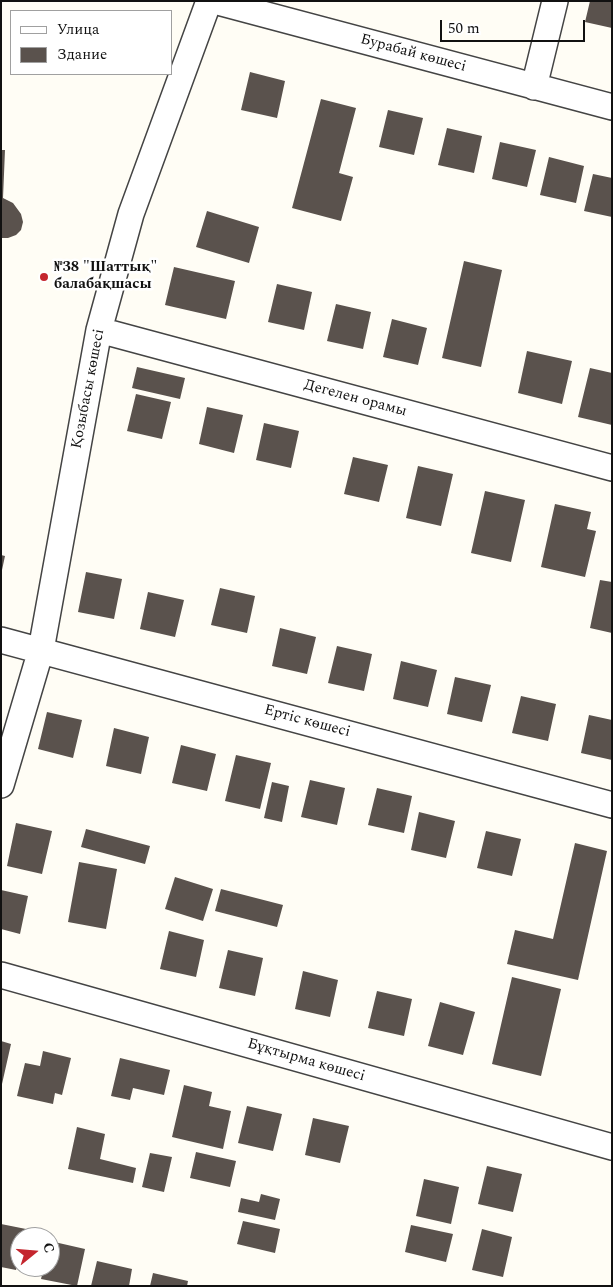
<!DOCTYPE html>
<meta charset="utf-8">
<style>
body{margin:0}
#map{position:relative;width:613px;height:1287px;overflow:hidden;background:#fffdf5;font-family:Spectral,serif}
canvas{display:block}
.frame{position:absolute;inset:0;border:2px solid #111;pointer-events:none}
.legend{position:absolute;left:10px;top:10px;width:162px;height:65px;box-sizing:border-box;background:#fff;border:1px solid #a0a0a0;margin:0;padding:6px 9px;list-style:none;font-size:15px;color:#111}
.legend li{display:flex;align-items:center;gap:10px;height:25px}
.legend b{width:25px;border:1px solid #a0a0a0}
.north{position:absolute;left:10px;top:1227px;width:50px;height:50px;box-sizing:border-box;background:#fff;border:1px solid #a0a0a0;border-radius:50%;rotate:73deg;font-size:14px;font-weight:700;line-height:20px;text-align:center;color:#111}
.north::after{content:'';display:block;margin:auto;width:18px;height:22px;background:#c4262e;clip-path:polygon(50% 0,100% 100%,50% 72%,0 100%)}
.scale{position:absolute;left:440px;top:20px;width:145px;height:22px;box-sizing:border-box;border:2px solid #111;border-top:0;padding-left:6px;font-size:15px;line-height:18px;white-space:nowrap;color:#111;-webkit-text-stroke:4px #fff;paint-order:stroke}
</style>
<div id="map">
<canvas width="613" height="1287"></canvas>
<div class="frame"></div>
<ul class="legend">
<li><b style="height:6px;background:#fff"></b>Улица</li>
<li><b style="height:14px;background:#5a524d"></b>Здание</li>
</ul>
<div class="north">С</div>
<div class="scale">50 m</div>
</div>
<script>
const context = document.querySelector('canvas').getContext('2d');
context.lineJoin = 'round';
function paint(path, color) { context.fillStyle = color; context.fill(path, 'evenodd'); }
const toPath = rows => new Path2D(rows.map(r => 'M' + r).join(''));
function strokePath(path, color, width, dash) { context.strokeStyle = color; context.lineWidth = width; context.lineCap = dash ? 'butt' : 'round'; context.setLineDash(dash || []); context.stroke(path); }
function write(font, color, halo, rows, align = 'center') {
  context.font = font + ' Spectral,serif'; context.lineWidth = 5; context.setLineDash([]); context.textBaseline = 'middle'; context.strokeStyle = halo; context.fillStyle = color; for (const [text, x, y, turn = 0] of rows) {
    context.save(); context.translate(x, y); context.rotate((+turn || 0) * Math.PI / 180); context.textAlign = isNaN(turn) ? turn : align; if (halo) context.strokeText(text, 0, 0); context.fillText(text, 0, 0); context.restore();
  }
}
paint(toPath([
 [590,1,612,1,612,28,585,22],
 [250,72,285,81,277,118,241,110],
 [321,99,356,108,339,173,353,177,341,221,292,208],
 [388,110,423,118,414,155,379,147],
 [447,128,482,136,474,173,438,165],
 [500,142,536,150,527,187,492,179],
 [1,150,5,150,3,198,13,203,21,214,23,222,21,230,16,235,8,238,1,238],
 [549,157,584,166,576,203,540,195],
 [593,174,612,178,612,217,584,211],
 [207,211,259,227,249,263,196,247],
 [464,261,502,270,481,367,442,358],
 [174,267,235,281,226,319,165,305],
 [277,284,312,292,304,330,268,322],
 [336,304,371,312,363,349,327,341],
 [392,319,427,328,418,365,383,357],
 [527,351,572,361,562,404,518,393],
 [137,367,185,378,180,399,132,388],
 [590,368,612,373,612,425,578,417],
 [136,394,171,402,162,439,127,431],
 [207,407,243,415,234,453,199,444],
 [264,423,299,431,291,468,256,460],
 [353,457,388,465,379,502,344,494],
 [418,466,453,474,441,526,406,518],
 [485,491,525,500,511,562,471,553],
 [555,504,591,512,587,529,596,531,585,577,541,567],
 [1,555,5,556,2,570,1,570],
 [86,572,122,579,114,619,78,612],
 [600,580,612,582,612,633,590,628],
 [220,588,255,596,247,633,211,625],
 [148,592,184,600,175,637,140,629],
 [280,628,316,637,307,674,272,666],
 [337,646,372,654,364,691,328,683],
 [401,661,437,670,428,707,393,699],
 [455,677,491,685,482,722,447,714],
 [521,696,556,704,548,741,512,733],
 [47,712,82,720,73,758,38,749],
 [589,715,612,720,612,760,581,753],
 [114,728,149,737,141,774,106,766],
 [181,745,216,754,207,791,172,783],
 [236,755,271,763,260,809,225,801],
 [310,780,345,788,337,825,301,817],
 [272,782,289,786,282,822,264,818],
 [377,788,412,796,404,833,368,825],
 [419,812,455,821,446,858,411,850],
 [16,823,52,831,42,874,7,866],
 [86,829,150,846,145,864,81,847],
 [486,831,521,839,512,876,477,868],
 [575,843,607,851,578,980,507,964,515,930,553,939],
 [79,862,117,869,106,929,68,922],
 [175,877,213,889,203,921,165,909],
 [221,889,283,905,277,927,215,911],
 [1,890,28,896,20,934,1,929],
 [169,931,204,940,196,977,160,969],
 [228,950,263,958,255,996,219,988],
 [303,971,338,980,330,1017,295,1009],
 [512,977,561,989,541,1076,492,1064],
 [377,991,412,999,404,1036,368,1028],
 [440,1002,475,1012,463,1055,428,1046],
 [1,1041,11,1044,2,1084,1,1083],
 [43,1051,71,1058,62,1095,55,1093,53,1104,17,1096,25,1063,40,1066],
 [120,1058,170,1070,164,1095,133,1088,130,1100,111,1096],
 [184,1085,212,1092,209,1106,231,1111,223,1149,172,1137],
 [247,1106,282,1114,273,1151,238,1143],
 [313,1118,349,1126,340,1163,305,1155],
 [77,1127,105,1134,100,1159,136,1168,133,1183,68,1169],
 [196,1152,236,1161,230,1187,190,1178],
 [150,1153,172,1157,164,1192,142,1187],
 [487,1166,522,1174,513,1212,478,1204],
 [424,1179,459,1187,451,1224,416,1216],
 [261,1194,280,1199,275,1220,238,1212,241,1198,259,1202],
 [243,1221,280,1229,275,1253,237,1244],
 [1,1224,26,1229,24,1237,20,1237,20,1255,16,1270,1,1267],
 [411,1225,453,1234,446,1262,405,1252],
 [482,1229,512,1237,503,1277,472,1270],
 [50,1241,85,1249,77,1286,41,1279,44,1267,50,1267],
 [97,1261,132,1269,129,1286,91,1286],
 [153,1273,188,1281,187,1286,150,1286]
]), '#5a524d');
const minor = toPath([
 [214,1,612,107],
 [534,87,555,1],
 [99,330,612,468],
 [1,640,612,805],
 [1,785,41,650,99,330,131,214,209,1],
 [1,975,612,1147]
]);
strokePath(minor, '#444', 28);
strokePath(minor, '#fff', 25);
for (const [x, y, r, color] of [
 [44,277,5,"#c4262e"]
]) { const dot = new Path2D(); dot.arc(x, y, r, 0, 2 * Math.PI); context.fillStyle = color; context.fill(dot); strokePath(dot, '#fff', 2); }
write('15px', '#111', '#fff', [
 ["Бурабай көшесі",413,54,15],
 ["Қозыбасы көшесі",89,389,-79],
 ["Дегелен орамы",355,399,15],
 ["Ертіс көшесі",307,722,15],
 ["Бұқтырма көшесі",306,1061,16]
]);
write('bold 15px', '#111', '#fff', [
 ["№38 \"Шаттық\"",54,268],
 ["балабақшасы",54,285]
], 'left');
</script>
